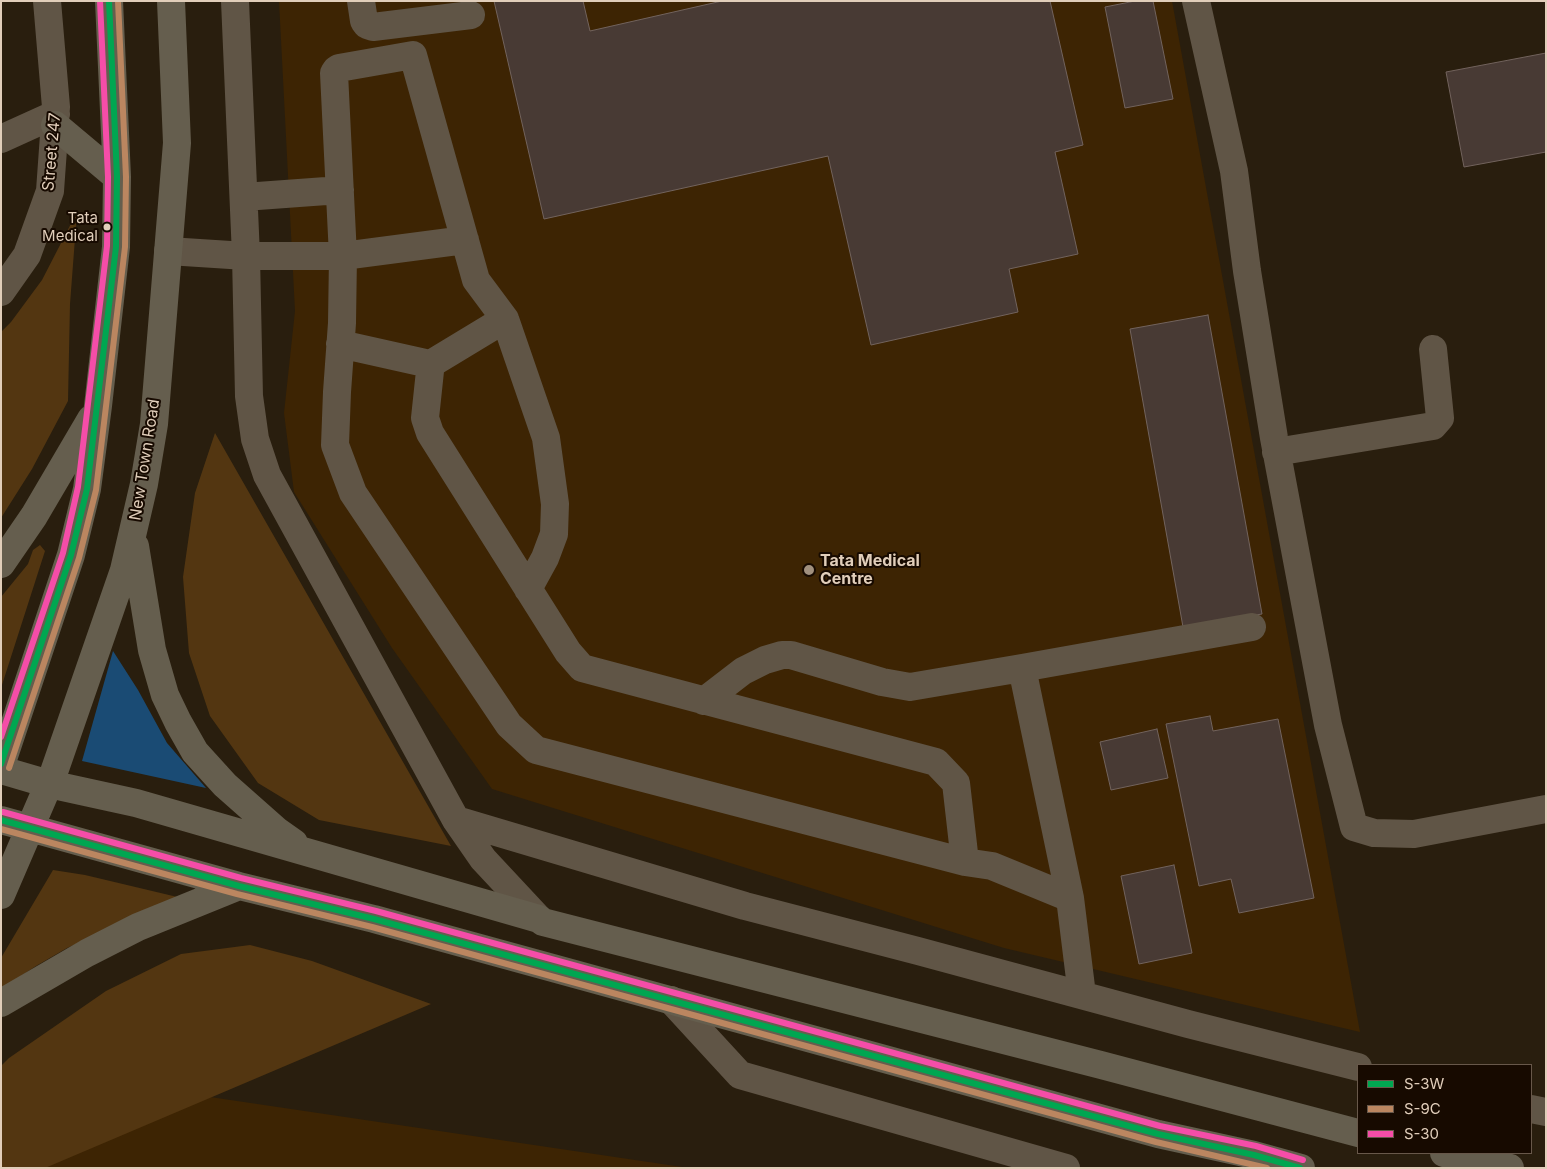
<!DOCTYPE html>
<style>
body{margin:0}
#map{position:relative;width:1547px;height:1169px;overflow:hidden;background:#291e0e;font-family:Inter,sans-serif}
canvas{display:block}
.frame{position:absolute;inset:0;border:2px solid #e1ceba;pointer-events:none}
.legend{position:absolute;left:1357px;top:1064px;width:175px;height:90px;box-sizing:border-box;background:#170a00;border:1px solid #68584a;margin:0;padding:6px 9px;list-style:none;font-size:15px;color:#e1ceba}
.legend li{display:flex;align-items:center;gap:10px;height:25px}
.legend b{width:25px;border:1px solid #68584a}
</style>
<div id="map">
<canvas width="1547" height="1169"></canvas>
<div class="frame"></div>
<ul class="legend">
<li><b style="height:6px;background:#00a651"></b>S-3W</li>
<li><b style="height:6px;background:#bb8660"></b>S-9C</li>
<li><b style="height:6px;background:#f54da8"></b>S-30</li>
</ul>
</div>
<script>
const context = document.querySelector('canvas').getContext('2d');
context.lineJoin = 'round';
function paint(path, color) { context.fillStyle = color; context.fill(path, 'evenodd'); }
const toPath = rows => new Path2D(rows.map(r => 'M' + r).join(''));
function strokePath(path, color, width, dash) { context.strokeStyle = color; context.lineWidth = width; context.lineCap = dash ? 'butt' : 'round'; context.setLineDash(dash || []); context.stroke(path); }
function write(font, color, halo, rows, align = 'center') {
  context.font = font + ' Inter,sans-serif'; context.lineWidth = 4; context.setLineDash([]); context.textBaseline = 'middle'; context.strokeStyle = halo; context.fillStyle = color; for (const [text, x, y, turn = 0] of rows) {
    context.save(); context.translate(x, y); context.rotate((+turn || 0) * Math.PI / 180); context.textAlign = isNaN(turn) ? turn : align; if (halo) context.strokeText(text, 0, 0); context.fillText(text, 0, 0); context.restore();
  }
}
paint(toPath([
 [279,1,1172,1,1360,1032,1004,948,492,789,392,648,294,492,284,413,295,311],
 [1,1066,689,1168,1,1168]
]), '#3d2403');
paint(toPath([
 [77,212,70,304,68,401,32,469,1,518,1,332,11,322,42,280],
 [215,433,451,846,319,820,258,783,210,716,189,653,183,577,195,493],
 [40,545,45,551,1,688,1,597,28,564,33,550],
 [53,870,85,875,190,900,123,923,67,948,36,966,1,989,1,958],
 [250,945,312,961,431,1004,45,1168,1,1168,1,1066,9,1058,106,991,181,954]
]), '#533611');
paint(toPath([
 [113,651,138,690,167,743,206,788,82,761]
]), '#1a4b74');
const building = toPath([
 [494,1,583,1,590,31,722,1,1050,1,1083,145,1055,152,1078,254,1009,269,1018,312,871,345,828,156,544,219,494,1],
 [1135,1,1153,1,1173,99,1125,108,1105,7,1135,1],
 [1546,53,1546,152,1464,167,1446,72,1546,53],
 [1208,315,1262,614,1183,627,1130,329,1208,315],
 [1210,716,1213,731,1278,719,1314,898,1239,913,1231,879,1199,886,1166,724,1210,716],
 [1157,729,1168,778,1111,790,1100,742,1157,729],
 [1174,865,1192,953,1139,964,1121,876,1174,865]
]);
paint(building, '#483a34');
strokePath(building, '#72635d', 1);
strokePath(toPath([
 [235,1,246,256,249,396,255,439,267,475,456,820,483,859,539,919],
 [361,1,364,21,367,25,373,27,471,15],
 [1196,1,1234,171,1247,271,1274,438,1328,725,1354,827,1374,833,1414,834,1546,809],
 [1,139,56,114],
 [244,197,340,190],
 [168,251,246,256,343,256,465,240],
 [1,292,27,255,50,191,56,107,47,1],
 [340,344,425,363,429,365,430,371,425,418,430,433,568,652,582,668,936,762,956,783,965,862],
 [429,365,505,319],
 [1276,452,1433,426,1440,418,1433,349],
 [528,589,545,558,554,534,555,504,546,438,505,319,476,280,413,55,339,68,336,70,334,73,343,256,342,323,337,392,335,445,353,493,509,725,536,750,965,862,992,866,1070,898],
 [1022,668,1070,898,1082,995],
 [704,701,743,671,765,660,782,655,791,655,882,682,910,687,1022,668,1252,627],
 [456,820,745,906,918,951,1188,1024,1358,1067],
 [671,1000,740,1075,1066,1168],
 [1531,1109,1546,1112]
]), '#605546', 28);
strokePath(toPath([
 [55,125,117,177],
 [135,546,152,650,165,695,178,722,195,752,225,785,277,831,294,843],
 [1,564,34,516,91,419],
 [1,765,71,555,87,489,98,406,116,247,117,177,109,1],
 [1,770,49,784,136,803,539,919,543,922,1101,1065,1358,1133],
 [1,820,239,886,374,919,1158,1134,1254,1155,1301,1168],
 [1,895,54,772,124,570,144,484,154,424,177,143,171,1],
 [1,1003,87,953,138,927,239,886],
 [1444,1153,1510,1168]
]), '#655e4e', 28);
strokePath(toPath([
 [1,764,71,555,87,489,116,247,117,177,109,1],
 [1,820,239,886,374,919,1158,1134,1254,1155,1300,1168]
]), '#00a651', 6);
strokePath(toPath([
 [9,768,79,558,96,490,125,247,126,177,118,1],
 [1,829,237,894,372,927,1156,1142,1267,1168]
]), '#bb8660', 6);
strokePath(toPath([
 [1,737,63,553,78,487,107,246,108,177,100,1],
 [3,812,241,878,376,911,1160,1126,1256,1146,1303,1160]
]), '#f54da8', 6);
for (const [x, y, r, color] of [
 [107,227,4.5,"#e1ceba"],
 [809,570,6,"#a1907e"]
]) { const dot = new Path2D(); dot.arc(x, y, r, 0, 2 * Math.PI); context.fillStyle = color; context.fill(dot); strokePath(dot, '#170a00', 2); }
write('15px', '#e1ceba', '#170a00', [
 ["Tata",98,218],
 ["Medical",98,236]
], 'right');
write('16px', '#e1ceba', '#170a00', [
 ["Street 247",52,152,-85],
 ["New Town Road",145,460,-81]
]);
write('bold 16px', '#e1ceba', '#170a00', [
 ["Tata Medical",820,561],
 ["Centre",820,579]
], 'left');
</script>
